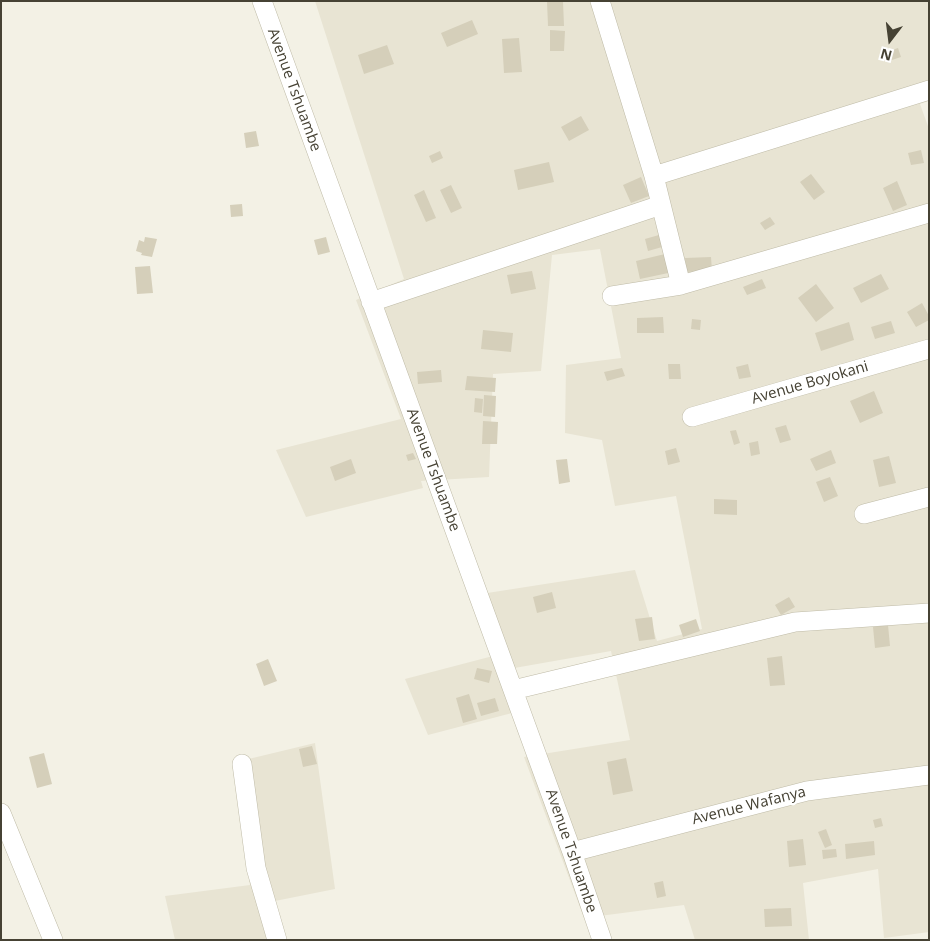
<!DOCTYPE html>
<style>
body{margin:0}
#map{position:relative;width:930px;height:941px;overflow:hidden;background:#f3f1e5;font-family:"Open Sans",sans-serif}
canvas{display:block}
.frame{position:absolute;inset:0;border:2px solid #464234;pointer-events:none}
.north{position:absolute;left:865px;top:15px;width:50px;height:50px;-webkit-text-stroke:4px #fff;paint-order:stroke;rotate:195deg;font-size:14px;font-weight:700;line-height:20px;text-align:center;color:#464234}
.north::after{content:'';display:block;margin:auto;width:18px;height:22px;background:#464234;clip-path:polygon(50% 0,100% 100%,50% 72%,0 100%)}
</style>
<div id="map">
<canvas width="930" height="941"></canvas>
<div class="frame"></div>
<div class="north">N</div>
</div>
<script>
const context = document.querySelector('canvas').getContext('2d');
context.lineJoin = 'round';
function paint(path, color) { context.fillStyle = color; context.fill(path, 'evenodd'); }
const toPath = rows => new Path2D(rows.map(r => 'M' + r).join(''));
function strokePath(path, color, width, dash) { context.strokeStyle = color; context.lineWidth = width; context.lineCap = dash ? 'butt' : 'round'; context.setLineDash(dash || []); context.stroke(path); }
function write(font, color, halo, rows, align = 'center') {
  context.font = font + ' "Open Sans",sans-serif'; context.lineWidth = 4.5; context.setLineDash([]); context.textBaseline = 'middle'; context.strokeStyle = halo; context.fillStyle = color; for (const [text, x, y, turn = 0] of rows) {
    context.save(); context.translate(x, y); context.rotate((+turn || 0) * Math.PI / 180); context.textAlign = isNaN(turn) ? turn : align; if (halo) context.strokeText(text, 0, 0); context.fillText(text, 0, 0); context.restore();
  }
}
paint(toPath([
 [315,1,929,1,929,101,920,104,929,129,929,932,884,938,878,869,803,883,809,940,695,940,684,905,584,918,524,757,630,740,611,651,503,670,512,713,428,735,405,679,493,656,468,596,635,570,657,641,702,629,676,496,615,506,602,440,565,433,566,365,621,358,600,249,552,255,541,371,493,374,489,477,421,481,423,488,306,517,276,450,401,419,356,300,404,279],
 [315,743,335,889,260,904,268,940,175,940,165,896,250,885,232,763]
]), '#e8e4d3');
paint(toPath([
 [547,1,563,1,564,26,548,26],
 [472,20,478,34,447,47,441,33],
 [550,30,565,31,564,51,550,51],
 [519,38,522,72,504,73,502,39],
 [387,45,394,64,364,74,358,55],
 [898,48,901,57,889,61,886,52],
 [581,116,589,130,569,141,561,127],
 [256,131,259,146,246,148,244,133],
 [921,150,924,163,911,165,908,153],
 [440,151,443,158,432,163,429,156],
 [549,162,554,182,518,190,514,170],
 [811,174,825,192,814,200,800,182],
 [641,177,649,196,631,203,623,185],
 [897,181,907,205,893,211,883,188],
 [451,185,462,208,451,213,440,190],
 [424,190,436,218,426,222,414,195],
 [242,204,243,216,231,217,230,205],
 [770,217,775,224,765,230,760,223],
 [659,235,662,247,648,251,645,239],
 [145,237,157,239,152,257,141,255,142,253,136,251,139,240,144,242],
 [326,237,330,252,318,255,314,240],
 [669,253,673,272,640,279,636,261],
 [711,257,712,271,686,272,685,258],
 [150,266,153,293,137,294,135,267],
 [532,271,536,289,511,294,507,275],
 [881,274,889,289,861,303,853,288],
 [762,279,766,288,747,295,743,287],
 [816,284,834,308,816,322,798,298],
 [922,303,929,316,929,320,916,327,907,312],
 [663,317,664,333,637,333,637,318],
 [692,319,701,320,700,330,691,329],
 [891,321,895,333,875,339,871,327],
 [849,322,854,340,821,351,815,333],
 [483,330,513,333,511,352,481,349],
 [668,364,680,364,681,379,669,379],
 [748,364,751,377,739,379,736,367],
 [622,368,625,376,607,381,604,372],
 [441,370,442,382,418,384,417,372],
 [467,376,496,378,495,392,465,390],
 [874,391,883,413,860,423,850,401],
 [484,395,496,396,495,417,483,416],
 [475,398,483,399,482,413,474,412],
 [483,421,498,422,497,444,482,444],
 [786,425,791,440,780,443,775,428],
 [736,430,740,443,734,445,730,431],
 [758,441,760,454,751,456,749,443],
 [676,448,680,462,668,465,665,451],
 [831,450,836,463,816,471,810,459],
 [413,453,416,459,408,461,406,455],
 [889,456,896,483,879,487,873,460],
 [351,459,356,473,335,481,330,467],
 [567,459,570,482,559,484,556,460],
 [830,477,838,496,824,502,816,482],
 [714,499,737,500,737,515,714,514],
 [552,592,556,608,537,613,533,597],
 [789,597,795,607,781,615,775,605],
 [652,617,655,639,639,641,635,619],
 [696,619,700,631,683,637,679,625],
 [888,625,890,646,875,648,873,627],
 [782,656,785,685,770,686,767,658],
 [268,659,277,681,264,686,256,664],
 [477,668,492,671,489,683,474,679],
 [469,694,477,719,463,723,456,698],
 [495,698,499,711,481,716,477,703],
 [312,746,317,764,303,767,299,749],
 [44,753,52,784,37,788,29,757],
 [626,758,633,791,613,795,607,762],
 [881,818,883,826,875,828,873,820],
 [826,829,832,845,825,848,818,832],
 [803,839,806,865,789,867,787,841],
 [874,841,875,855,846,859,845,844],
 [836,849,837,857,823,859,822,850],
 [663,881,666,896,657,898,654,883],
 [791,908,792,926,765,927,764,909]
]), '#d5cfba');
const minor = toPath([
 [262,1,572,852,602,940],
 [600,1,654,176,681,285],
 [654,176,929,90],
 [612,296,681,285,929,213],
 [371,302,661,205],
 [692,417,929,349],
 [864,514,929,497],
 [513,690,795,622,929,613],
 [242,764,256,868,277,940],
 [1,813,53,940],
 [572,852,807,791,929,775]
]);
strokePath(minor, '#bfbba7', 20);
strokePath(minor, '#fff', 19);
write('15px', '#464234', '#fff', [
 ["Avenue Tshuambe",294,90,70],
 ["Avenue Boyokani",810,383,-16],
 ["Avenue Tshuambe",433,470,70],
 ["Avenue Wafanya",749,806,-14],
 ["Avenue Tshuambe",571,851,71]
]);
</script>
